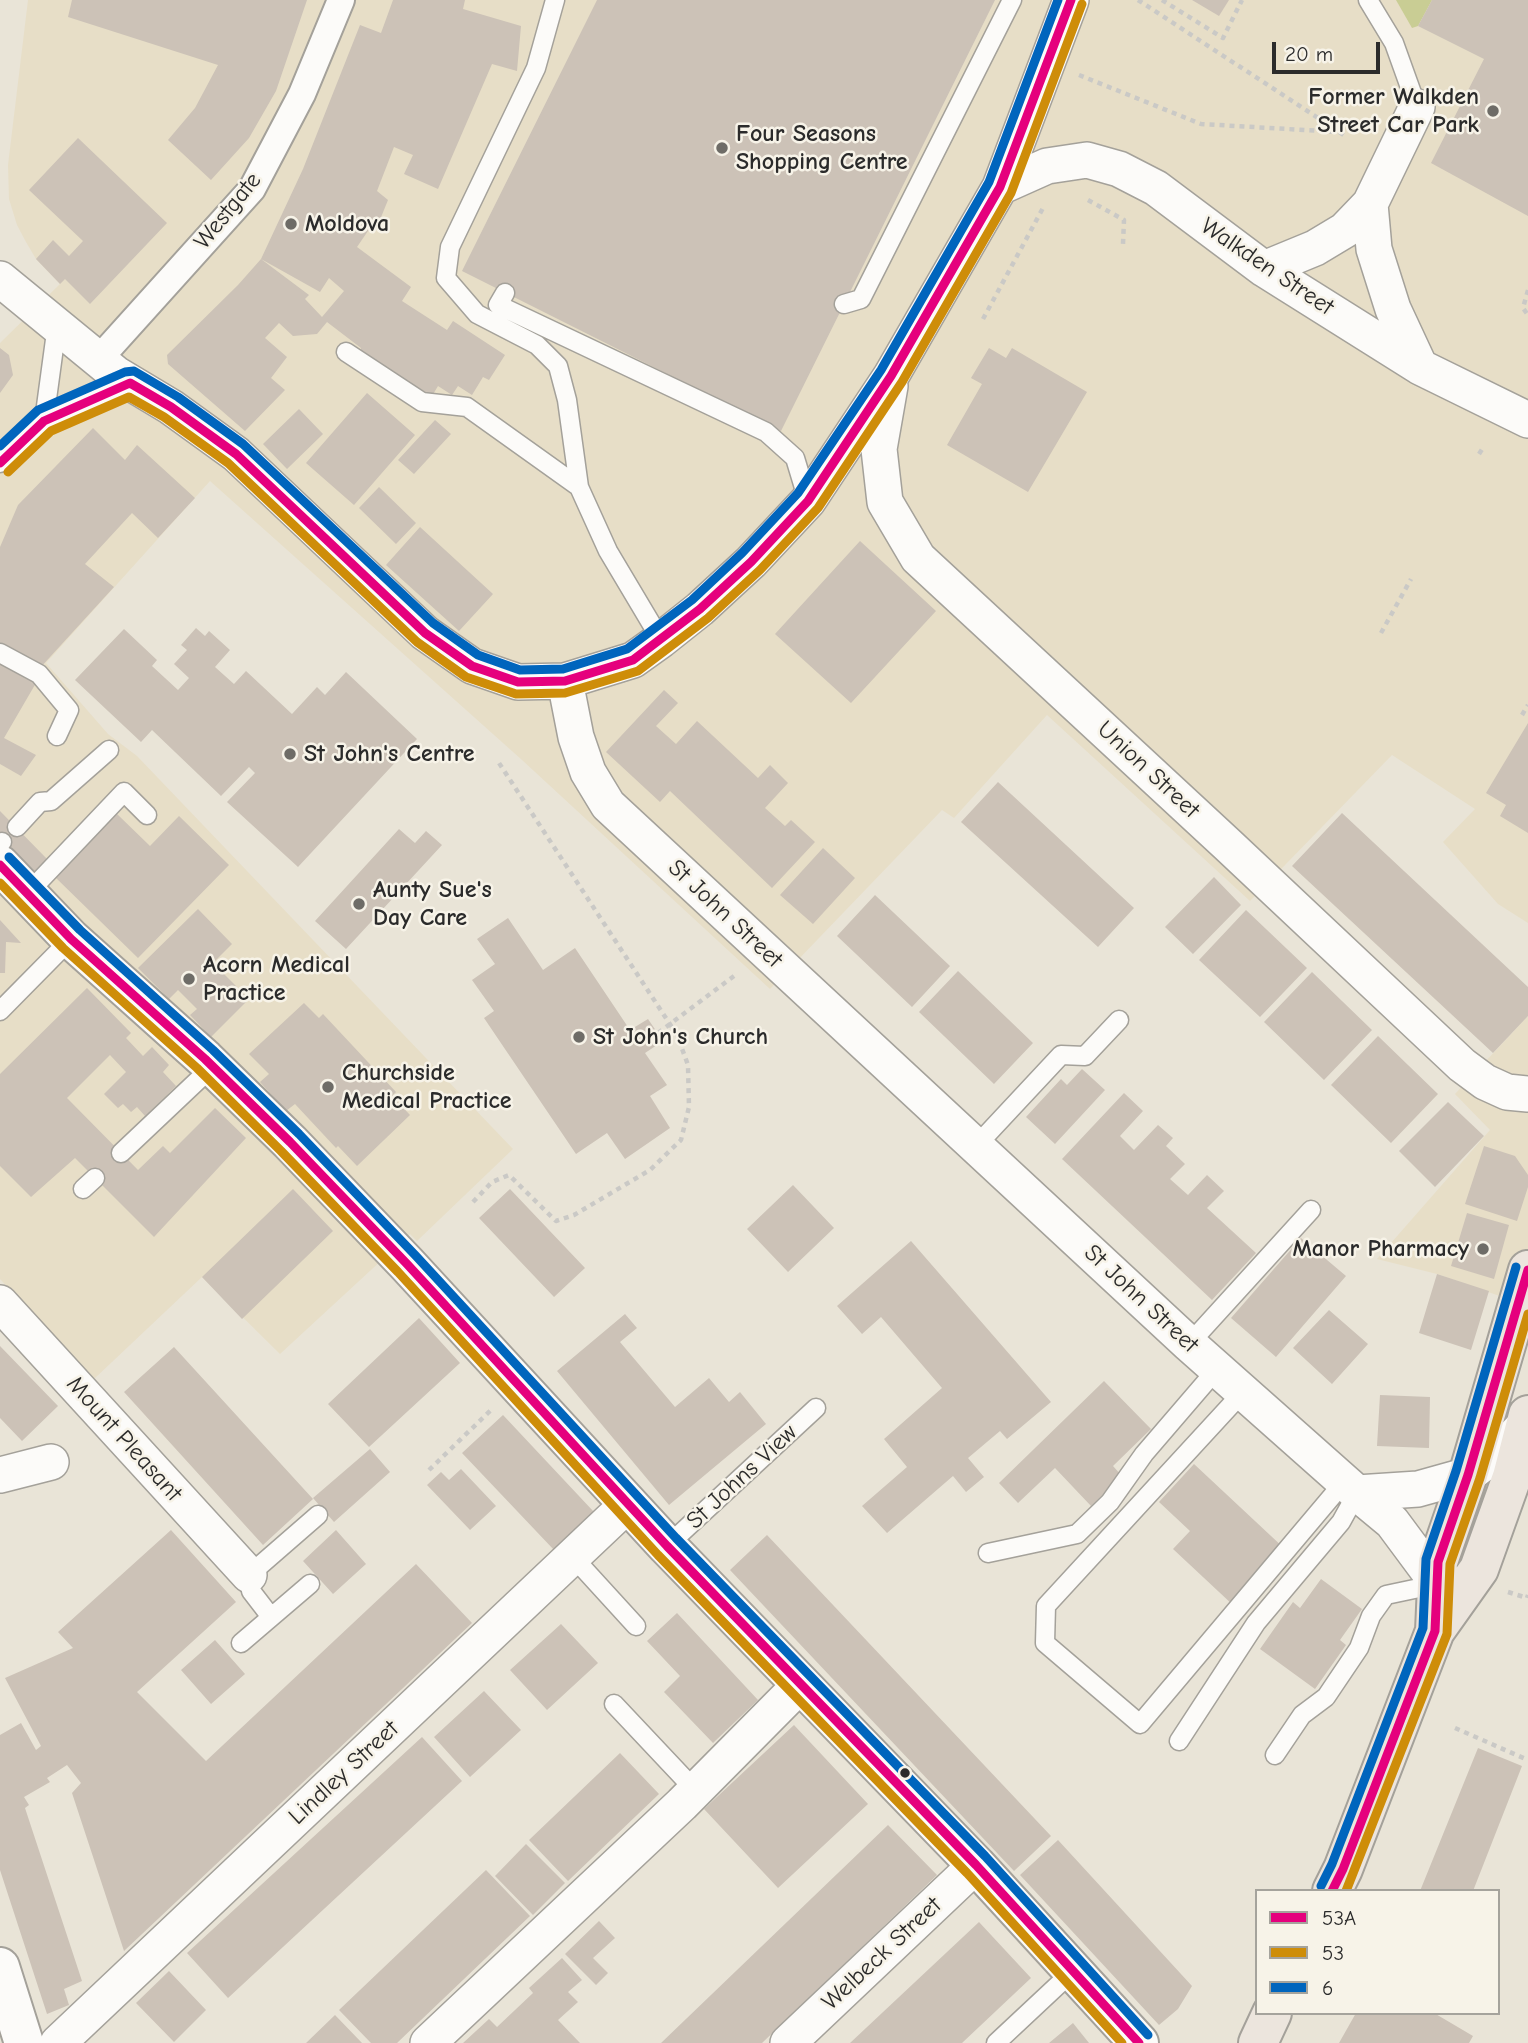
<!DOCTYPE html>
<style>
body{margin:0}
#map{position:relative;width:1528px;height:2043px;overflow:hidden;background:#e9e4d7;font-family:"Comic Neue",sans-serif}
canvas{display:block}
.legend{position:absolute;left:1255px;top:1889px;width:245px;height:126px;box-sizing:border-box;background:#f7f3e8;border:2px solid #a5a39c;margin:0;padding:9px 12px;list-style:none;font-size:21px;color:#2b2b2b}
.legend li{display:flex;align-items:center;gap:14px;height:35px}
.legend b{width:35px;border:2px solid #a5a39c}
.scale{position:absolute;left:1272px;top:42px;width:108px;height:32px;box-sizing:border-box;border:4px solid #2b2b2b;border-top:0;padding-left:9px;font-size:21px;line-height:24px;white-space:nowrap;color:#2b2b2b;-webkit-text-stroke:5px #f7f3e8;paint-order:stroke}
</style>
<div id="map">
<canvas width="1528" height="2043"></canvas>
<ul class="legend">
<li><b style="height:9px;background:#e5007d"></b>53A</li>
<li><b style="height:9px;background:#ce8d09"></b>53</li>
<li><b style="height:9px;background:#0065bd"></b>6</li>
</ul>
<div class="scale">20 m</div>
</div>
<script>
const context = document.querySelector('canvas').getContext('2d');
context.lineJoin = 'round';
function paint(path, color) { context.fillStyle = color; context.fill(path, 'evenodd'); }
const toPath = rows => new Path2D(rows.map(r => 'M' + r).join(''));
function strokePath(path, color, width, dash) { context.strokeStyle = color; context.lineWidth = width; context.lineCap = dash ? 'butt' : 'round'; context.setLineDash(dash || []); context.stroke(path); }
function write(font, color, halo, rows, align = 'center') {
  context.font = font + ' "Comic Neue",sans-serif'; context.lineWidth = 5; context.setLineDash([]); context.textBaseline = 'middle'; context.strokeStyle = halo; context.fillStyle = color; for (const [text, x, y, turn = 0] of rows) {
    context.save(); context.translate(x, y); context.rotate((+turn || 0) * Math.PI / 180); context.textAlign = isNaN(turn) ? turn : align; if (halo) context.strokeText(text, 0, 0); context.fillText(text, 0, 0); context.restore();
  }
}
paint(toPath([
 [28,0,1528,0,1528,923,1498,904,1443,842,1475,809,1392,755,1250,901,1047,715,954,818,942,810,770,989,522,760,210,481,46,663,108,734,137,756,513,1149,417,1241,410,1234,280,1354,202,1277,94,1379,0,1279,0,343,60,284,36,259,26,242,17,225,9,199,8,165],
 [1528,1016,1528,1306,1437,1274,1377,1259,1490,1130,1455,1094]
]), '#e7dec7');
paint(toPath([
 [1396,0,1432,0,1418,26,1412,28]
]), '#c9cd94');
paint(toPath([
 [72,0,307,0,276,91,249,138,211,180,168,140,195,108,218,65,68,17],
 [393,0,465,0,463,9,521,26,517,71,492,64,438,189,404,174,413,155,394,147,377,191,388,200,375,232,370,228,357,247,411,287,402,301,447,330,453,321,505,355,489,380,483,377,472,395,458,386,452,395,438,386,432,396,360,352,361,348,327,322,317,334,293,336,279,323,265,338,287,357,271,378,285,390,245,431,168,364,167,355,238,285,261,259,309,295,305,299,322,317,344,291,329,278,320,292,261,259,303,169,360,25,381,33],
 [597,0,995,0,781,431,462,271],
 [1192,0,1229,0,1219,16],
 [1432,0,1528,0,1528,216,1431,163,1484,59,1418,26],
 [78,138,167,223,90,304,65,279,60,284,36,259,53,240,69,256,83,241,29,190],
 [0,348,9,355,13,375,0,393],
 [989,348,1006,358,1012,348,1087,392,1028,492,947,445,982,384,971,378],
 [367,393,415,435,354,505,306,463],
 [299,409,323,434,287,469,263,444],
 [435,420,451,434,414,474,398,460],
 [93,428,125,460,137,445,195,498,158,538,132,513,85,564,114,587,40,668,0,646,0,547,18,505],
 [379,487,416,523,396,544,359,508],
 [420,527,493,594,459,631,386,565],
 [860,541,936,611,851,703,775,634],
 [196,628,205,636,209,631,230,650,215,667,234,684,246,671,292,714,317,687,325,695,346,672,417,739,298,867,227,802,255,773,249,767,221,796,152,730,141,742,75,680,124,629,157,660,152,666,178,690,189,678,174,664,187,650,181,645],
 [0,662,36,683,4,738,36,755,21,776,0,764],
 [664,690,678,703,656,726,676,744,697,721,758,778,770,765,788,783,765,808,785,826,791,820,815,842,772,888,670,791,660,802,606,752],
 [1528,723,1528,833,1500,816,1506,805,1486,793],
 [998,782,1134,908,1098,947,961,822],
 [0,811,47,859,33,873,0,840],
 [116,813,150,846,179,816,229,865,138,958,55,877],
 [1342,813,1528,987,1528,1016,1493,1053,1292,866],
 [399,829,415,843,426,831,442,845,346,949,315,921],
 [823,848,855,878,813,924,780,895],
 [1214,877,1241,905,1193,954,1165,927],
 [875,895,950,966,912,1007,837,936],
 [198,909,232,944,213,963,249,999,211,1037,190,1015,197,1009,178,990,169,999,138,968],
 [1246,910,1307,968,1260,1017,1199,960],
 [508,918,543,970,575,948,630,1030,648,1019,663,1041,645,1053,667,1085,650,1096,670,1128,625,1159,607,1133,576,1154,484,1018,494,1011,472,980,495,964,477,939],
 [0,920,21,943,6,942,5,973,0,973],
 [958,971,1033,1043,994,1084,919,1012],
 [1312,972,1372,1030,1324,1080,1264,1022],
 [87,988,131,1033,126,1038,143,1056,152,1047,169,1065,163,1072,176,1086,145,1116,137,1107,131,1112,123,1104,118,1108,104,1094,126,1072,110,1055,67,1098,138,1170,163,1146,170,1153,215,1108,246,1138,154,1237,75,1158,31,1197,0,1166,0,1074],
 [304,1003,319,1018,323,1014,396,1092,392,1096,410,1115,357,1166,338,1146,336,1148,295,1104,286,1111,260,1082,269,1074,249,1054],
 [1378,1036,1438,1094,1391,1143,1331,1085],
 [1082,1069,1105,1090,1055,1144,1026,1117,1061,1079,1067,1085],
 [1124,1093,1143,1111,1120,1136,1134,1150,1158,1125,1173,1138,1166,1146,1185,1164,1170,1179,1188,1195,1207,1175,1224,1191,1207,1208,1256,1253,1212,1300,1062,1159],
 [1448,1102,1484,1136,1435,1187,1399,1151],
 [1484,1146,1515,1156,1528,1175,1528,1187,1517,1221,1465,1204],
 [793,1185,834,1228,788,1272,747,1229],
 [293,1189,333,1231,242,1319,202,1277],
 [510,1189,585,1268,554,1297,479,1218],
 [1467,1213,1509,1225,1494,1279,1451,1266],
 [1301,1238,1346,1276,1276,1357,1231,1318],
 [911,1241,1051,1402,1007,1439,1000,1431,968,1458,984,1477,966,1492,953,1476,887,1533,862,1506,907,1467,884,1439,942,1388,881,1317,862,1334,837,1306],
 [1437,1274,1489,1291,1471,1350,1419,1333],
 [1329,1310,1368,1344,1332,1384,1293,1348],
 [625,1314,637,1328,620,1342,675,1407,709,1378,729,1402,740,1392,766,1424,669,1505,557,1371],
 [419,1318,460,1363,369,1447,328,1404],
 [0,1346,58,1406,22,1441,0,1418],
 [174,1347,313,1499,263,1545,124,1392],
 [1104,1381,1151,1429,1113,1466,1122,1476,1091,1506,1055,1468,1018,1503,999,1483],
 [1380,1395,1430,1397,1429,1448,1377,1446],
 [503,1415,594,1512,554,1550,462,1453],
 [370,1449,390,1472,334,1522,313,1498],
 [1194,1464,1286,1550,1234,1606,1173,1549,1190,1531,1159,1502],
 [461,1469,496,1506,470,1530,427,1485,441,1472,449,1480],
 [171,1530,236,1602,137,1692,206,1761,416,1564,472,1623,124,1951,72,1793,81,1783,67,1765,47,1778,50,1782,24,1797,29,1805,25,1808,82,1981,64,1989,69,2005,47,2014,0,1870,0,1735,21,1723,36,1750,41,1746,5,1678,73,1648,58,1632],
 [336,1530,366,1564,333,1594,303,1561],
 [767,1535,1051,1836,1014,1871,730,1570],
 [1321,1579,1362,1609,1340,1640,1346,1645,1315,1689,1260,1649,1293,1602,1300,1608],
 [677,1613,758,1700,713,1743,664,1692,680,1676,647,1641],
 [561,1624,598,1663,547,1710,510,1670],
 [215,1640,245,1674,211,1704,181,1670],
 [484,1691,521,1730,470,1777,434,1737],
 [794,1725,868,1804,778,1888,704,1809],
 [422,1737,462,1781,228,1998,187,1953],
 [1478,1748,1522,1766,1473,1891,1420,1891],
 [620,1753,659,1794,568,1881,529,1840],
 [888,1825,937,1875,762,2043,661,2043],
 [1058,1840,1192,1986,1178,2009,1159,2025,1020,1875],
 [526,1844,565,1883,533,1915,495,1876],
 [486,1870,530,1916,397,2043,371,2043,339,2010],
 [599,1921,615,1938,593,1958,608,1973,596,1985,565,1954],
 [979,1922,1031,1978,962,2043,850,2043],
 [562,1958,582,1980,568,1992,578,2002,558,2020,580,2043,463,2043,489,2019,497,2027,533,1993,529,1988],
 [169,1971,206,2010,174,2042,136,2003],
 [1356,2013,1434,2013,1473,2036,1469,2043,1339,2043],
 [335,2015,362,2043,306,2043],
 [1073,2023,1089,2043,1049,2043]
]), '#ccc2b7');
const service = toPath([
 [555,0,536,68,450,247,446,278,477,314,537,345,558,366,567,400,579,487,608,551,661,640],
 [1368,0,1394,43,1417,107],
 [505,293,498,305,766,432,795,458,808,501],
 [844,304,861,299,1012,0],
 [346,352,422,402,467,407,579,487],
 [44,421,57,325],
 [0,463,44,421,130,383],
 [0,653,39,674,69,710,57,736],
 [17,827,40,802,51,801,109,750],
 [0,844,2,842],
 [27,894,124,792,147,815],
 [0,1011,71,939],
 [976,1146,1061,1055,1085,1056,1119,1020],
 [121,1153,212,1067],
 [83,1189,95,1178],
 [1189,1344,1311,1210],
 [1243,1392,1046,1606,1045,1643,1140,1724,1344,1482],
 [667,1546,816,1408],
 [988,1553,1077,1534,1110,1502,1144,1454,1217,1369],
 [573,1557,636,1626],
 [271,1617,251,1591,249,1575,318,1515],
 [241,1643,310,1584],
 [614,1704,695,1790],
 [1179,1741,1256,1623,1341,1522,1357,1493],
 [1275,1755,1302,1715,1326,1697,1359,1648,1371,1616,1386,1595,1438,1584],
 [996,2043,1073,1971]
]);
const pedestrian = toPath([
 [97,361,252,189,302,94,341,0]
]);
const minor = toPath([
 [1000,187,1047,166,1087,160,1119,169,1156,188,1264,269,1420,367,1528,420],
 [1370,204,1374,249,1393,309,1420,367],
 [1264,269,1315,248,1345,230,1370,204,1417,107],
 [0,279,116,374,171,407,236,454,425,633,472,666,518,682,565,681,633,660,661,640,700,609,751,562,808,501,891,376,1000,187,1071,0],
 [890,386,879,449,885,502,918,558,1228,845,1462,1065,1485,1082,1507,1092,1528,1094],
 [565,681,576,737,588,772,608,805,1189,1344,1357,1493,1392,1522,1438,1584],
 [0,1303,249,1575],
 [0,1475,51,1462],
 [1357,1493,1418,1489,1468,1475,1499,1452,1524,1426],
 [58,2043,629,1503],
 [428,2043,682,1804,800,1685],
 [788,2043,976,1865]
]);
const tertiary = toPath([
 [0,865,71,939,205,1059,290,1142,407,1264,667,1546,976,1865,1139,2043],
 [0,1967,24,2043]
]);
const trunk = toPath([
 [1435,1631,1438,1562,1468,1475,1528,1270],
 [1332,1891,1343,1869,1435,1631,1479,1569,1512,1477,1528,1415],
 [1258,2043,1272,2013]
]);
strokePath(service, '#a4a19a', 21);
strokePath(pedestrian, '#a4a19a', 30);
strokePath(minor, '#a4a19a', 38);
strokePath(tertiary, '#a4a19a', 42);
strokePath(trunk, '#a4a19a', 42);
strokePath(toPath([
 [1138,0,1338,131],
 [1162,0,1223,38,1242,0],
 [1079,75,1201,124,1339,132,1347,137],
 [1088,200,1124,220,1123,244],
 [1528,290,1523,308,1528,315],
 [983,319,1043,208],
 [1479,454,1483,448],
 [1381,633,1411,579],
 [1522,715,1528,705],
 [658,1033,738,973],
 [473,1202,492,1182,509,1175,556,1221,574,1215,650,1170,681,1140,689,1107,688,1065,677,1035,499,763],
 [429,1470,492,1409],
 [1508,1592,1527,1598,1528,1595],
 [1455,1728,1528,1760]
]), '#cac9c6', 4.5, [5, 5]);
strokePath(service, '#fcfbf9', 18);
strokePath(pedestrian, '#fcfbf9', 26);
strokePath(minor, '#fcfbf9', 35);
strokePath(tertiary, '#fcfbf9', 38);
strokePath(trunk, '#ece5dd', 38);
strokePath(toPath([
 [0,463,44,421,130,383,171,407,236,454,425,633,472,666,518,682,565,681,633,660,700,609,751,562,808,501,891,376,1000,187,1071,0],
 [0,865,71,939,205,1059,290,1142,407,1264,667,1546,976,1865,1139,2043],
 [1332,1891,1343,1869,1435,1631,1438,1562,1468,1475,1528,1270]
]), '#e5007d', 9);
strokePath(toPath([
 [8,472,51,431,129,397,164,417,228,463,417,642,466,677,516,694,565,693,638,671,708,618,760,570,818,508,902,382,1011,193,1082,4],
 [0,883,63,948,197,1068,281,1151,398,1272,658,1555,967,1873,1122,2043],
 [1346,1891,1447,1634,1450,1564,1480,1478,1528,1314]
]), '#ce8d09', 9);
strokePath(toPath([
 [0,446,38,410,125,372,134,371,178,397,243,444,433,623,478,655,520,670,563,669,627,649,692,600,742,553,798,493,881,370,989,182,1058,0],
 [9,857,80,930,213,1050,299,1134,416,1256,676,1538,985,1856,1148,2035],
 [1321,1886,1332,1864,1423,1628,1426,1559,1456,1471,1516,1267]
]), '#0065bd', 9);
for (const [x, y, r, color] of [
 [1493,111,7,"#6e6c67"],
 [722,148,7,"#6e6c67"],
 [291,224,7,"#6e6c67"],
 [290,754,7,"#6e6c67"],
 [359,904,7,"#6e6c67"],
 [189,979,7,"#6e6c67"],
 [579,1037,7,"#6e6c67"],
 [328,1087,7,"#6e6c67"],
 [1483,1249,7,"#6e6c67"],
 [905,1773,6,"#2b2b2b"]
]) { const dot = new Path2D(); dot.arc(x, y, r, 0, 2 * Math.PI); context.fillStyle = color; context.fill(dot); strokePath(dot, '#f7f3e8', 2.5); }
write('bold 24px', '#2b2b2b', '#f7f3e8', [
 ["Former Walkden",1479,97,"right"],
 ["Street Car Park",1479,125,"right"],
 ["Four Seasons",736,134],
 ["Shopping Centre",736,162],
 ["Moldova",305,224],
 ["St John's Centre",304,754],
 ["Aunty Sue's",373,890],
 ["Day Care",373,918],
 ["Acorn Medical",203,965],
 ["Practice",203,993],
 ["St John's Church",593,1037],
 ["Churchside",342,1073],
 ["Medical Practice",342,1101],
 ["Manor Pharmacy",1469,1249,"right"]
], 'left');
write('24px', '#2b2b2b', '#f7f3e8', [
 ["Westgate",228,211,-51],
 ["Walkden Street",1267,267,34],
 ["Union Street",1148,770,43],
 ["St John Street",725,914,43],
 ["St John Street",1141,1299,43],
 ["Mount Pleasant",124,1439,48],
 ["St Johns View",742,1477,-43],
 ["Lindley Street",344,1773,-43],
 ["Welbeck Street",882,1954,-43]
]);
</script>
